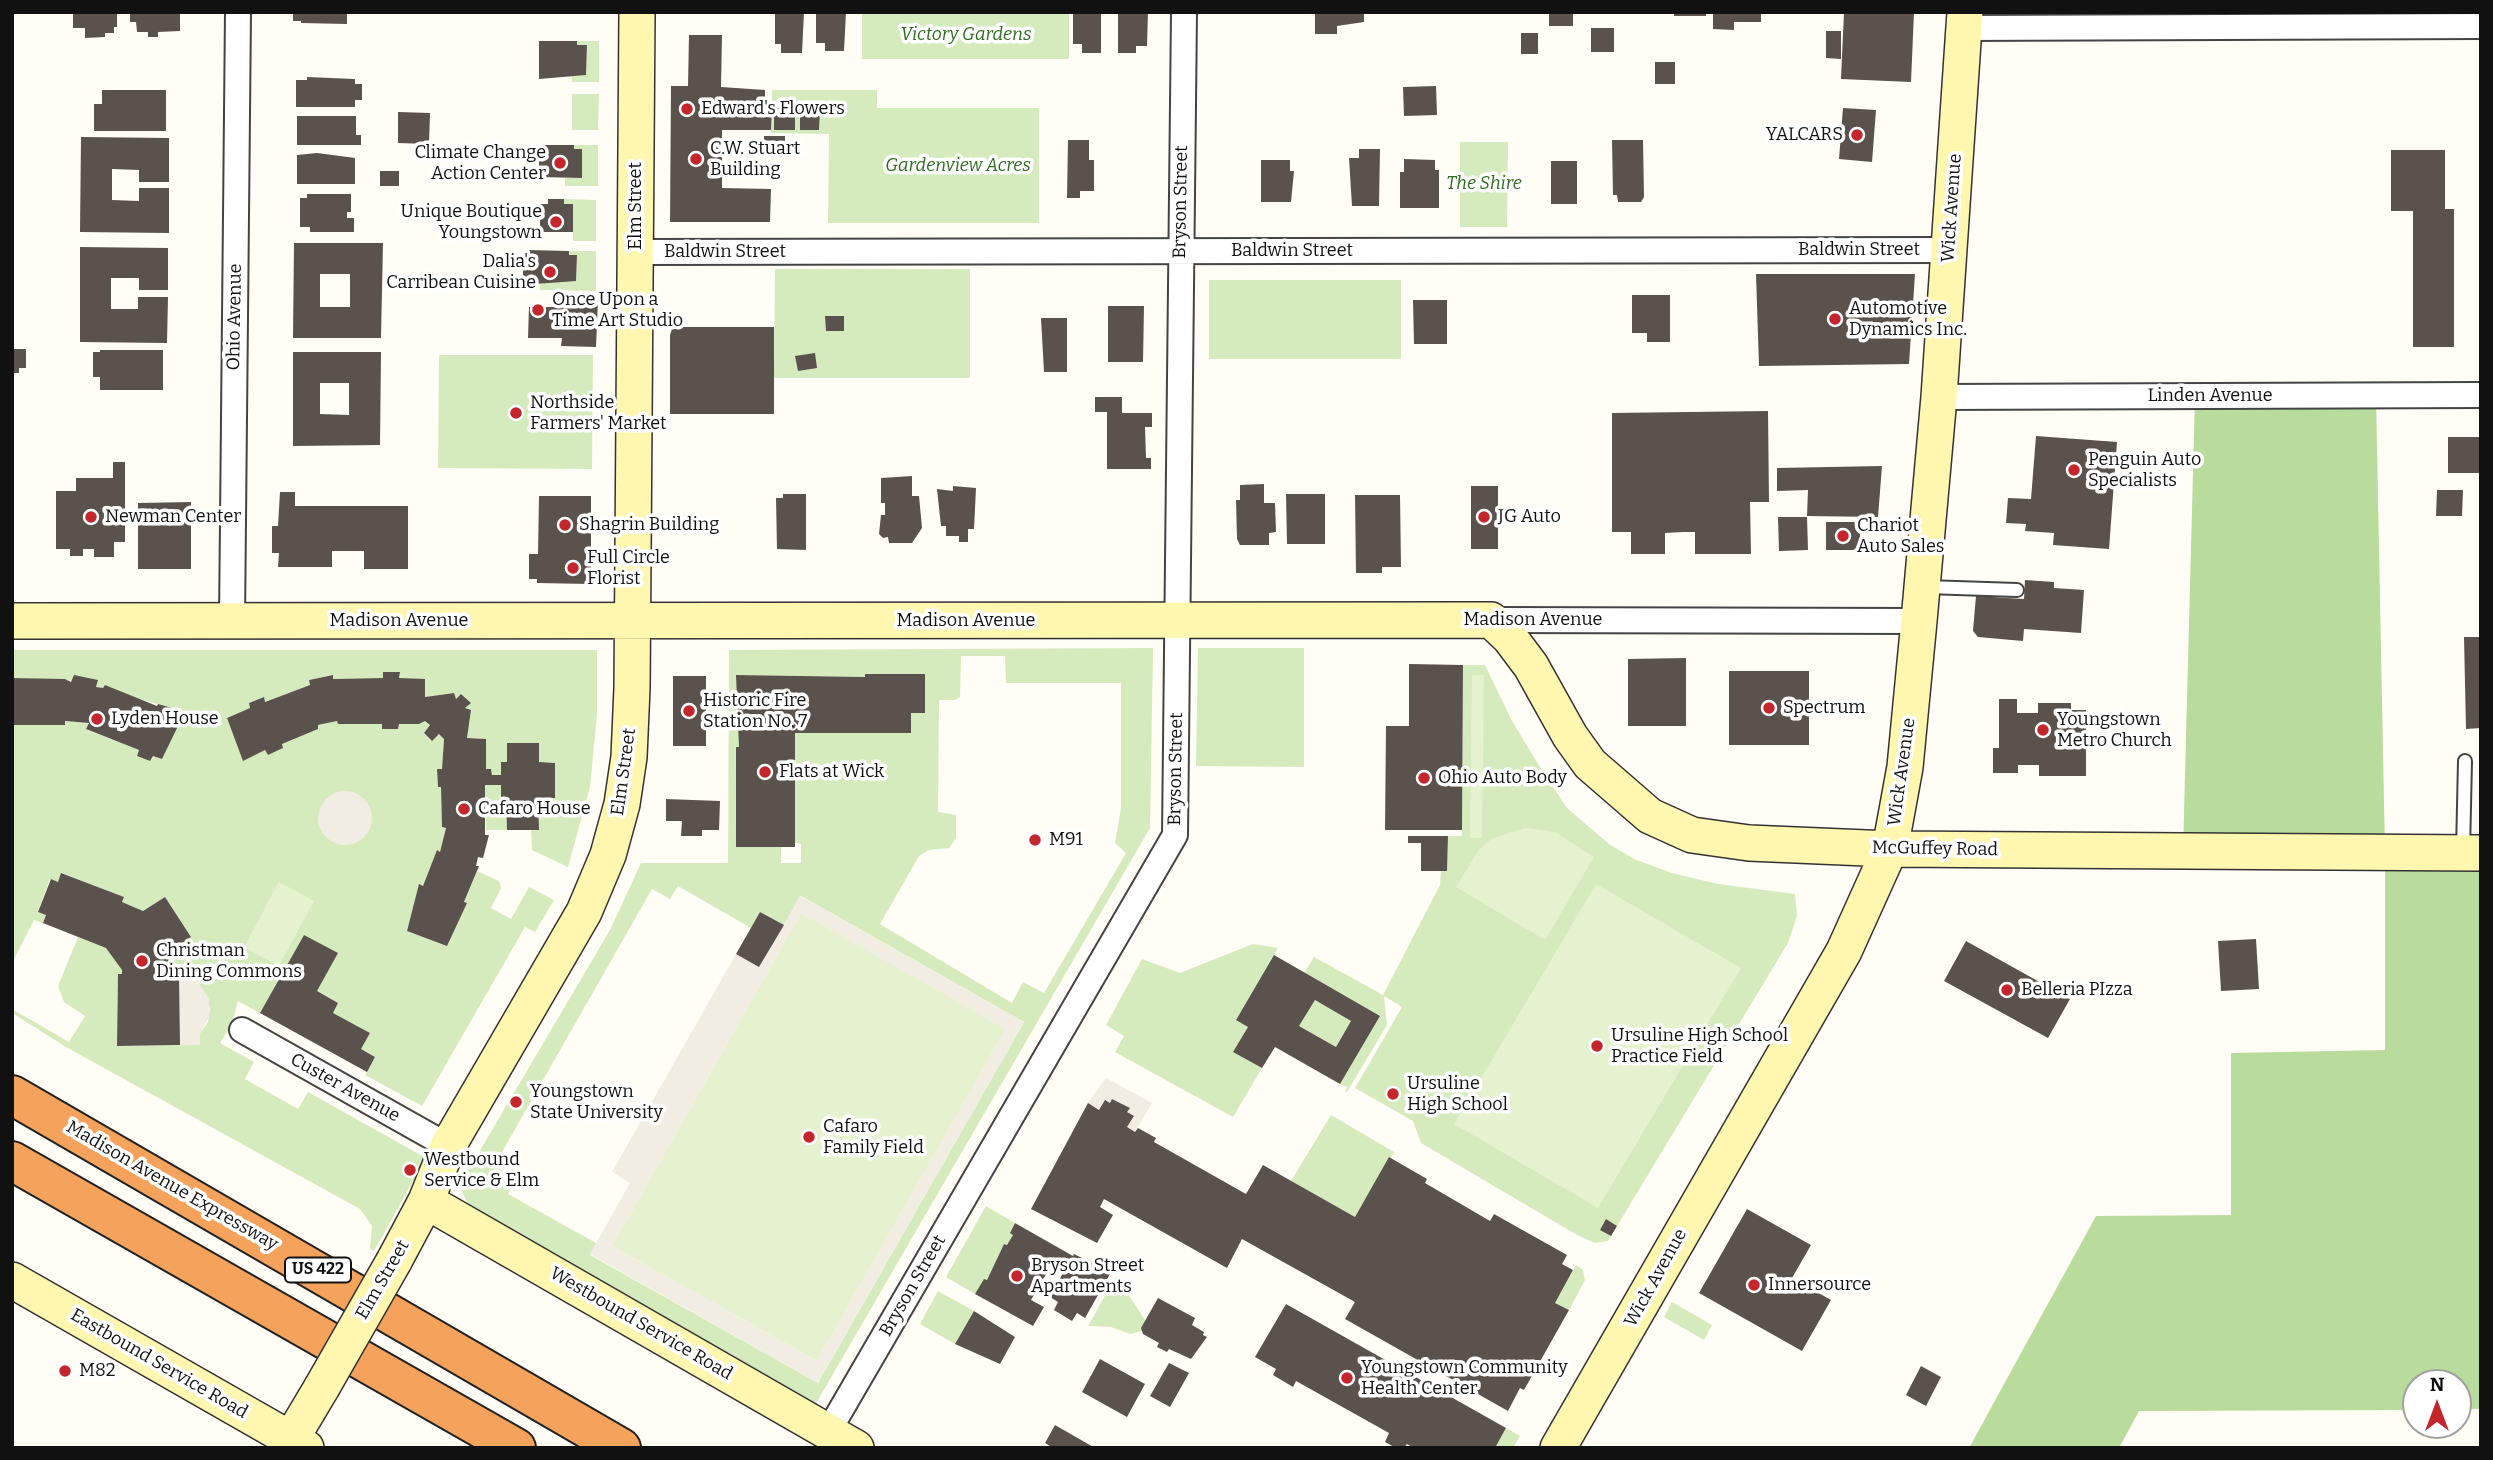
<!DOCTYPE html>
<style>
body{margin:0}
#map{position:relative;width:2493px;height:1460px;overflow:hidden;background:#fffdf5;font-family:Bitter,serif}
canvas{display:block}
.frame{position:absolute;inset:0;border:14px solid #111;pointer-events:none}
.north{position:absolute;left:2402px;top:1369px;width:70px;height:70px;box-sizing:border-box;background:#fff;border:2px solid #a0a0a0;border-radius:50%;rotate:0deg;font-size:19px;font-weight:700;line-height:28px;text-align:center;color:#111}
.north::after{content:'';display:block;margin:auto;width:24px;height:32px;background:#c4262e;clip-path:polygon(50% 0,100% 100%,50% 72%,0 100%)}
</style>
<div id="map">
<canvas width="2493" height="1460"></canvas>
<div class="frame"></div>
<div class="north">N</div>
</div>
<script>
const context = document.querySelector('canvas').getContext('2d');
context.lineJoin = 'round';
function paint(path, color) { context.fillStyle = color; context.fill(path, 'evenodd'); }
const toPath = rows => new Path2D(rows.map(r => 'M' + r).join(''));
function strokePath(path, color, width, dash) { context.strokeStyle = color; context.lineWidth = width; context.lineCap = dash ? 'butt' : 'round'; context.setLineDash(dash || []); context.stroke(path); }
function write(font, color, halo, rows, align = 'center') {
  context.font = font + ' Bitter,serif'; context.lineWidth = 7; context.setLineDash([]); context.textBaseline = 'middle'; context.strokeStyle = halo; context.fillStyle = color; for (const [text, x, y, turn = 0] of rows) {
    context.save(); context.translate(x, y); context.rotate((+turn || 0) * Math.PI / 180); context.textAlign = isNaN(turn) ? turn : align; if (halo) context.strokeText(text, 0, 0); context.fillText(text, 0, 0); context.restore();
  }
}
paint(toPath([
 [862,12,1069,12,1069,59,862,59],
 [577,41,599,41,599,82,572,82,572,75,586,75,587,46,577,45],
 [772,90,877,90,877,108,1039,108,1039,223,828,223,829,134,771,133],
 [572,94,599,94,598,130,572,130],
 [1460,142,1508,142,1507,227,1460,227],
 [574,145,598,145,598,186,565,186,565,178,581,178,582,149,574,149],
 [564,199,596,200,596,241,573,241,573,205,564,204],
 [569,251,596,251,596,291,540,290,540,284,550,281,576,281,577,255,569,255],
 [775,269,970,269,970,378,774,378],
 [1209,280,1401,280,1401,359,1209,359],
 [439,355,593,355,592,469,438,468],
 [1153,648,1150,828,815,1405,492,1222,467,1202,461,1189,462,1181,610,930,641,863,728,863,729,650],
 [961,656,1005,656,1006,683,1121,683,1121,808,1115,843,1126,853,1044,993,1023,982,1012,1003,880,924,919,856,929,850,949,848,956,838,956,815,938,812,939,700,955,700,960,697],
 [865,674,910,733,795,733,795,843,801,844,801,863,781,863,781,847,736,846,736,748,739,747,737,675,865,677],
 [678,886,751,928,760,912,784,925,801,896,1024,1022,818,1383,590,1255,596,1243,508,1194,516,1180,494,1166,652,889,670,899],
 [1198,648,1304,648,1304,767,1196,766],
 [12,650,597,650,597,715,590,787,568,867,532,850,531,830,539,829,538,798,555,798,555,763,539,762,539,743,508,743,507,762,501,762,501,775,492,775,491,769,486,769,486,739,467,738,471,710,465,708,470,703,462,694,456,699,453,693,425,697,399,678,400,673,383,678,333,679,332,675,309,680,310,685,265,702,263,697,249,703,250,708,227,718,244,760,265,750,268,755,283,748,282,744,318,729,318,725,337,721,339,724,382,724,383,729,398,729,399,724,419,724,425,721,430,725,424,733,431,741,439,734,444,739,442,769,437,769,438,787,441,787,442,827,446,828,440,852,437,851,423,886,419,885,407,931,447,945,477,871,499,881,501,888,491,908,511,919,529,887,554,900,535,932,525,927,422,1106,365,1075,375,1057,361,1049,370,1033,333,1013,338,1003,317,991,337,953,304,935,260,1013,238,1001,232,1024,220,1043,254,1062,245,1079,298,1109,308,1092,426,1158,374,1251,370,1249,372,1226,360,1209,66,1047,12,1013,12,1009,69,1042,85,1016,64,1002,58,986,78,937,106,948,122,970,122,974,118,975,117,1046,200,1045,200,1033,208,1022,210,1008,200,986,200,974,168,974,169,952,191,937,165,897,143,911,122,902,124,897,62,873,58,882,50,879,38,911,46,915,43,923,34,920,12,963,12,725,65,725,65,721,89,723,87,730,139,750,137,756,150,761,153,756,162,759,182,718,171,713,172,708,96,687,98,681,12,678],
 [1463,665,1485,665,1512,721,1543,772,1567,808,1609,844,1634,859,1672,873,1718,884,1795,894,1797,916,1788,943,1608,1241,1595,1243,1577,1235,1421,1143,1413,1121,1355,1088,1402,1007,1384,996,1387,1025,1347,1092,1345,1091,1347,1087,1340,1084,1380,1016,1304,973,1314,957,1383,995,1440,885,1441,871,1447,870,1448,836,1462,836],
 [485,785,501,785,501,797,506,798,507,830,486,830],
 [1253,944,1278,948,1236,1020,1248,1027,1234,1052,1262,1068,1233,1117,1115,1052,1124,1036,1106,1025,1142,959,1180,973],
 [1315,1000,1351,1021,1336,1047,1299,1026],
 [1331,1115,1394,1152,1355,1217,1291,1181],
 [986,1206,1015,1223,1010,1232,1013,1235,1007,1245,1004,1244,987,1280,975,1294,946,1277],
 [1576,1265,1583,1270,1585,1280,1569,1310,1555,1303],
 [1116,1276,1145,1320,1142,1331,1130,1334,1111,1327,1088,1326],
 [938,1291,974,1311,955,1344,920,1324],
 [1672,1302,1712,1325,1704,1340,1664,1317],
 [1506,1428,1520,1436,1513,1448,1495,1448]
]), '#d5ebbd');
paint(toPath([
 [2195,396,2376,396,2385,853,2481,853,2481,1409,2458,1409,2458,1383,2416,1383,2416,1410,2139,1411,2119,1448,1969,1448,2096,1216,2231,1215,2231,1053,2385,1050,2385,853,2183,851]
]), '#b9dc9c');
paint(toPath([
 [1472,675,1484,675,1482,838,1470,838],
 [1525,828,1555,832,1594,857,1545,940,1456,887,1478,851,1491,839],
 [279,882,314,901,279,966,244,947],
 [1596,884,1741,968,1598,1208,1454,1124],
 [801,913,1006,1028,817,1361,612,1246]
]), '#e6f2cf');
paint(toPath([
 '318 818a27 27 0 1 1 54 0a27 27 0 1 1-54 0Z',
 [800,896,1024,1022,818,1383,590,1254,630,1183,612,1172,736,954,760,966],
 [801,913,1005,1029,817,1361,612,1246],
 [179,974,200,974,200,985,209,999,209,1017,200,1034,200,1045,180,1045],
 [1106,1078,1152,1103,1135,1132,1127,1127,1134,1117,1127,1112,1129,1108,1113,1099,1110,1103,1105,1100,1099,1110,1088,1103]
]), '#f1ede2');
paint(toPath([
 [73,12,117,12,117,27,114,27,114,33,105,33,105,37,85,38,85,28,73,28],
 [130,12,180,13,180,31,158,32,158,37,148,37,148,32,137,32,136,22,130,22],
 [293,12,347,12,347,24,301,23,301,21,293,21],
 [775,12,804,12,802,53,781,53,781,44,775,44],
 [816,12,846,12,844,51,825,51,825,43,816,43],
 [1073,12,1101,12,1101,53,1082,53,1082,44,1073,44],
 [1118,12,1148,12,1147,46,1136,46,1136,53,1118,53],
 [1315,12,1364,12,1364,22,1337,26,1337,34,1315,34],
 [1549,12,1573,12,1573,26,1549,26],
 [1674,12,1706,12,1706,16,1674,16],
 [1713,12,1761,12,1761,22,1734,22,1734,30,1713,29],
 [1844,12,1914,12,1911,82,1841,79],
 [1591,28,1614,28,1614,52,1591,52],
 [1826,31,1841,31,1841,59,1826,58],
 [1521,33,1538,33,1538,54,1521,54],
 [689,35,722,35,721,87,765,90,765,107,772,107,771,130,722,130,722,188,771,189,770,222,670,222,671,86,688,86],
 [539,41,577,41,577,45,587,45,586,75,539,79],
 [1655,62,1675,62,1675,84,1655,84],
 [307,77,355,79,355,84,362,84,362,100,355,100,355,107,296,107,296,80,307,80],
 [1436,86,1437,115,1404,116,1403,87],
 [102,90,166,90,166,131,94,131,94,104,102,104],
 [774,108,795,108,795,130,774,130],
 [800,108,820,108,819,130,800,130],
 [1843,108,1876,110,1872,162,1839,159],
 [398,112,430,113,429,144,398,143],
 [297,116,356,116,356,135,361,135,361,145,297,145],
 [764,136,785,136,785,148,764,148],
 [81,137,169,138,169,182,139,182,139,170,112,169,112,200,139,201,139,188,169,188,169,233,80,232],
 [1068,140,1089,140,1089,160,1094,160,1094,191,1080,191,1080,198,1067,198],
 [1612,140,1643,140,1644,197,1641,202,1618,202,1617,195,1613,195],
 [539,145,574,145,574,149,582,149,582,178,539,177],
 [1359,149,1380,149,1379,206,1352,206,1349,158,1359,158],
 [2391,150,2445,150,2445,209,2454,209,2454,347,2413,347,2413,211,2391,211],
 [317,153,355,158,355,184,297,184,297,155],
 [1404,159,1435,160,1435,170,1439,170,1439,208,1400,208,1400,172,1404,172],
 [1261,160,1290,160,1290,171,1294,171,1291,202,1261,202],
 [1551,161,1577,161,1577,204,1551,204],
 [380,171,399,171,399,186,380,186],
 [307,194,351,194,351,212,347,212,347,218,354,218,354,232,310,232,310,227,300,227,300,198,307,198],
 [548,199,564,199,564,204,573,204,573,232,540,232,540,204,548,204],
 [294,243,383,243,381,338,293,338],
 [320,274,350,274,350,307,320,307],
 [80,247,168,248,168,290,139,290,139,278,111,278,111,309,138,309,138,297,168,297,167,343,80,342],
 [528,250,569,251,569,255,577,255,576,281,535,284,533,281,523,281,523,262,528,262],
 [1756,274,1915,274,1909,364,1759,366],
 [1632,295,1670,295,1670,342,1647,342,1647,333,1632,333],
 [555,299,598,300,596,347,561,346,562,338,528,338,529,307,555,307],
 [1413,300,1447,300,1447,344,1414,344],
 [1108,306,1144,306,1143,362,1108,362],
 [825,316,844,316,844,331,826,331],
 [1041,318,1067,318,1067,372,1044,372],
 [677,327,774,327,774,414,670,414,670,335,672,329],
 [12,349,26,349,26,368,19,368,19,373,12,373],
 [100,350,163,350,163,390,100,390,100,377,93,377,93,352,100,352],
 [293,352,381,352,380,445,293,446],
 [320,383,349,383,349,415,320,414],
 [815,353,817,368,798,371,795,356],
 [1095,397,1122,397,1122,413,1152,413,1152,427,1145,427,1146,458,1151,458,1151,469,1107,469,1107,412,1095,412],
 [1768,411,1769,502,1750,502,1751,554,1695,554,1695,532,1683,532,1665,533,1665,554,1631,554,1631,532,1612,532,1612,413],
 [2036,436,2117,442,2109,549,2053,545,2054,533,2025,531,2026,524,2006,523,2008,498,2031,499],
 [2448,437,2480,437,2480,473,2448,473],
 [113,462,125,462,125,542,114,542,114,557,94,557,94,549,83,549,83,556,70,556,70,549,56,549,56,491,76,491,76,478,113,478],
 [1882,466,1878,517,1807,516,1808,490,1777,491,1777,468],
 [912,476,912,496,919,496,922,528,912,543,889,543,888,537,883,538,879,534,881,515,885,515,885,503,881,503,881,478],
 [1264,484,1264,503,1275,503,1276,532,1269,533,1269,545,1240,545,1237,539,1236,500,1240,500,1240,485],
 [953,486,976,488,974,529,968,529,968,542,959,542,959,536,946,536,946,526,941,526,937,489,953,491],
 [1471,486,1498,486,1498,549,1471,549],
 [2437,490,2463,490,2462,516,2436,516],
 [280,492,295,492,295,506,408,506,408,569,364,569,364,551,332,551,332,567,278,567,279,553,272,553,272,526,278,526],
 [783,494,806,494,806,550,777,549,776,498,783,498],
 [1286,494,1325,494,1325,544,1287,544],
 [1355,495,1400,495,1401,567,1382,567,1382,573,1356,573],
 [539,496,591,496,591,584,537,583,537,579,529,579,529,554,538,554],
 [191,502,191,569,138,569,138,503],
 [1778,517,1807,517,1808,550,1779,551],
 [1826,522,1860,522,1860,550,1826,550],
 [2025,580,2054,582,2054,588,2084,590,2081,633,2024,629,2023,641,1978,637,1973,631,1976,596,2024,599],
 [2464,637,2481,637,2481,728,2466,729],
 [1686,658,1686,726,1628,726,1628,659],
 [1409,664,1463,665,1462,830,1385,830,1386,726,1409,726],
 [1729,671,1809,671,1809,745,1729,745],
 [383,672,400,672,399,678,425,679,425,697,454,693,456,699,461,694,471,703,465,708,471,710,467,738,486,739,486,769,491,769,492,775,501,775,501,762,507,762,507,743,539,743,539,762,555,763,555,798,538,798,539,830,507,830,506,798,501,798,501,785,485,785,485,835,489,835,483,858,478,857,476,866,479,866,464,902,467,903,447,946,407,931,419,884,423,886,437,850,440,852,446,828,442,827,441,787,438,787,437,769,442,769,444,739,439,734,432,741,424,733,430,725,425,721,419,724,399,724,398,729,382,729,382,724,338,724,337,721,318,725,318,729,282,744,283,748,268,755,265,750,243,761,227,718,250,708,249,703,264,697,265,702,310,685,309,680,333,675,333,679,383,678],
 [865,674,925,674,925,713,911,713,911,733,795,733,795,847,736,847,736,747,739,747,736,675,865,677],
 [74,675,98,680,96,687,103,688,105,685,157,706,158,704,172,708,171,713,182,718,162,759,153,756,150,761,137,756,139,750,86,729,89,723,65,721,65,725,12,725,12,678,65,679,71,682],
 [673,676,706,676,706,746,673,746],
 [1999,699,2017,699,2017,713,2038,713,2038,703,2071,703,2071,710,2086,710,2086,776,2039,776,2039,765,2018,765,2018,773,1993,773,1993,748,1999,748],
 [666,799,720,801,719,830,702,830,702,836,681,836,682,821,666,821],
 [1408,836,1448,836,1447,871,1421,871,1421,843,1408,843],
 [61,873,124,897,122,902,143,911,165,897,191,937,169,952,168,974,179,974,180,1045,117,1046,118,974,122,974,122,970,106,948,43,923,46,915,38,912,51,879,58,882],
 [760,912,784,925,759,967,736,954],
 [304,935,338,953,317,991,338,1003,333,1013,370,1033,361,1049,375,1057,367,1072,260,1013],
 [2256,939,2259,989,2221,991,2218,941],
 [1966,941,2070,999,2048,1038,1944,981],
 [1274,955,1380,1016,1340,1084,1275,1047,1262,1068,1233,1052,1248,1027,1236,1020],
 [1315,1000,1351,1021,1336,1047,1299,1026],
 [1112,1099,1130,1108,1127,1112,1134,1116,1127,1127,1135,1132,1138,1128,1156,1138,1154,1142,1246,1194,1263,1165,1355,1217,1389,1157,1427,1179,1425,1183,1490,1221,1494,1214,1567,1255,1562,1264,1573,1270,1555,1303,1569,1310,1524,1390,1520,1388,1508,1411,1345,1319,1355,1302,1242,1239,1227,1268,1104,1199,1100,1207,1113,1215,1097,1243,1031,1209,1088,1103,1099,1110,1105,1100,1110,1103],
 [410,1164,416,1167,411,1176,405,1173],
 [1747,1209,1811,1245,1792,1278,1831,1300,1802,1351,1699,1293],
 [1606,1219,1617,1226,1611,1236,1600,1230],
 [1015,1223,1073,1256,1074,1254,1086,1260,1087,1258,1110,1274,1085,1318,1077,1313,1072,1321,1054,1310,1058,1302,1050,1297,1064,1271,1052,1264,1031,1300,1044,1307,1033,1326,975,1294,984,1279,987,1280,1004,1244,1007,1245,1013,1235,1010,1233],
 [1158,1298,1195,1318,1192,1325,1204,1332,1203,1335,1207,1337,1191,1359,1169,1349,1167,1352,1157,1347,1159,1343,1143,1334,1141,1328],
 [1286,1304,1506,1428,1495,1448,1414,1448,1407,1444,1404,1448,1396,1448,1385,1442,1389,1433,1296,1381,1293,1387,1273,1375,1276,1369,1255,1357],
 [974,1311,1015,1337,1000,1364,955,1344],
 [1100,1359,1145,1384,1127,1417,1082,1392],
 [1169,1363,1189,1373,1170,1407,1150,1396],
 [1921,1366,1941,1377,1926,1406,1906,1395],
 [1055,1425,1095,1448,1053,1448,1045,1443]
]), '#5a524d');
const lane = toPath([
 [1926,587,2017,590],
 [2463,851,2465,761]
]);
const street = toPath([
 [1964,28,2481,26],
 [635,252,1949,250],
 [1939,397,2481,395],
 [1491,620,1919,621],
 [232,621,238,12],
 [242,1030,448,1146],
 [828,1432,1175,835,1184,12]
]);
const secondary = toPath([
 [12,621,1491,620,1510,638,1531,666,1570,736,1590,764,1650,816,1692,835,1749,843,1890,849,2481,853],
 [426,1201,856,1448],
 [394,1261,426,1201,448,1146,584,912,608,855,622,804,629,757,632,688,637,12],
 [12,1280,306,1448],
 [291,1439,322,1387],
 [1558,1448,1844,951,1890,849,1905,767,1919,621,1939,397,1965,12]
]);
const highway = toPath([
 [12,1095,621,1448],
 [12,1161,516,1448]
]);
strokePath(lane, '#444', 16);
strokePath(street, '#444', 28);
strokePath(secondary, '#333', 38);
strokePath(highway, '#222', 42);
strokePath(lane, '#fff', 12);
strokePath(street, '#fff', 24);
strokePath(secondary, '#fff6b0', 35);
strokePath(highway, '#f5a25d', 38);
const secondaryBridge = toPath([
 [322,1387,394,1261]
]);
strokePath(secondaryBridge, '#333', 38, []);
strokePath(secondaryBridge, '#fff6b0', 35);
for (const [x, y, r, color] of [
 [687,109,7,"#c4262e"],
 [1857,135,7,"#c4262e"],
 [696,159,7,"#c4262e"],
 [560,163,7,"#c4262e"],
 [556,222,7,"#c4262e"],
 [550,272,7,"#c4262e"],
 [538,310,7,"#c4262e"],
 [1835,319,7,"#c4262e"],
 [516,413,7,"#c4262e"],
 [2074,470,7,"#c4262e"],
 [91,517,7,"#c4262e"],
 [1484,517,7,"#c4262e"],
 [565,525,7,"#c4262e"],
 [1843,536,7,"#c4262e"],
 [573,568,7,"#c4262e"],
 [1769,708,7,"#c4262e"],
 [689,711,7,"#c4262e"],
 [97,719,7,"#c4262e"],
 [2043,730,7,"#c4262e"],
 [765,772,7,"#c4262e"],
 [1424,778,7,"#c4262e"],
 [464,809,7,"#c4262e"],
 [1035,840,7,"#c4262e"],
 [142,961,7,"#c4262e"],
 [2007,990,7,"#c4262e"],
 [1597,1046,7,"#c4262e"],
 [1393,1094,7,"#c4262e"],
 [516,1102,7,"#c4262e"],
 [809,1137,7,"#c4262e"],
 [410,1170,7,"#c4262e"],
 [1017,1276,7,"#c4262e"],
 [1754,1285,7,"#c4262e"],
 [65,1371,7,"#c4262e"],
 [1347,1378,7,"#c4262e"]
]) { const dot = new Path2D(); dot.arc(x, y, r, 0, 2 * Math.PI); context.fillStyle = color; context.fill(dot); strokePath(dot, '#fff', 2.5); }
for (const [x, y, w] of [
 [318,1270,66]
]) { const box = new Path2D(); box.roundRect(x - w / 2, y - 12.5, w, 25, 5); context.fillStyle = '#fff'; context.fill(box); strokePath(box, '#111', 2); }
write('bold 16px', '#111', null, [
 ["US 422",318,1270]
]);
write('italic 18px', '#2f6b1f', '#fff', [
 ["Victory Gardens",966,35],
 ["Gardenview Acres",958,166],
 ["The Shire",1484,184]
]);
write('18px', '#111', '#fff', [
 ["Edward's Flowers",701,109],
 ["YALCARS",1843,135,"right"],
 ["C.W. Stuart",710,149],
 ["Building",710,170],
 ["Climate Change",546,153,"right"],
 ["Action Center",546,174,"right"],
 ["Unique Boutique",542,212,"right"],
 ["Youngstown",542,233,"right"],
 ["Dalia's",536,262,"right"],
 ["Carribean Cuisine",536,283,"right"],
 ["Once Upon a",552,300],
 ["Time Art Studio",552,321],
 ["Automotive",1849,309],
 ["Dynamics Inc.",1849,330],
 ["Northside",530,403],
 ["Farmers' Market",530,424],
 ["Penguin Auto",2088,460],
 ["Specialists",2088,481],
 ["Newman Center",105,517],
 ["JG Auto",1498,517],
 ["Shagrin Building",579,525],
 ["Chariot",1857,526],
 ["Auto Sales",1857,547],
 ["Full Circle",587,558],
 ["Florist",587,579],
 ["Historic Fire",703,701],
 ["Station No. 7",703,722],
 ["Spectrum",1783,708],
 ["Lyden House",111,719],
 ["Youngstown",2057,720],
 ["Metro Church",2057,741],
 ["Flats at Wick",779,772],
 ["Ohio Auto Body",1438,778],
 ["Cafaro House",478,809],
 ["M91",1049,840],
 ["Christman",156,951],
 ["Dining Commons",156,972],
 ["Belleria PIzza",2021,990],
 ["Ursuline High School",1611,1036],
 ["Practice Field",1611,1057],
 ["Ursuline",1407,1084],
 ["High School",1407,1105],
 ["Youngstown",530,1092],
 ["State University",530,1113],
 ["Cafaro",823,1127],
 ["Family Field",823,1148],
 ["Westbound",424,1160],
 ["Service & Elm",424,1181],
 ["Bryson Street",1031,1266],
 ["Apartments",1031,1287],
 ["Innersource",1768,1285],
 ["Youngstown Community",1361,1368],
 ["Health Center",1361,1389],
 ["M82",79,1371]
], 'left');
write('18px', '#111', '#fff', [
 ["Bryson Street",1181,202,-89],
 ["Elm Street",636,206,-90],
 ["Wick Avenue",1952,208,-86],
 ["Baldwin Street",1859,250],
 ["Baldwin Street",1292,251],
 ["Baldwin Street",725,252],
 ["Ohio Avenue",235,317,-89],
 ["Linden Avenue",2210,396],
 ["Madison Avenue",1533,620],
 ["Madison Avenue",399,621],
 ["Madison Avenue",966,621],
 ["Bryson Street",1176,769,-89],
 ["Elm Street",624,772,-82],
 ["Wick Avenue",1902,772,-82],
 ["McGuffey Road",1935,849,1],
 ["Custer Avenue",345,1088,29],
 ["Madison Avenue Expressway",172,1186,30],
 ["Wick Avenue",1656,1278,-61],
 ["Elm Street",383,1280,-60],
 ["Bryson Street",913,1286,-60],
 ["Westbound Service Road",641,1324,30],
 ["Eastbound Service Road",159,1364,30]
]);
</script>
